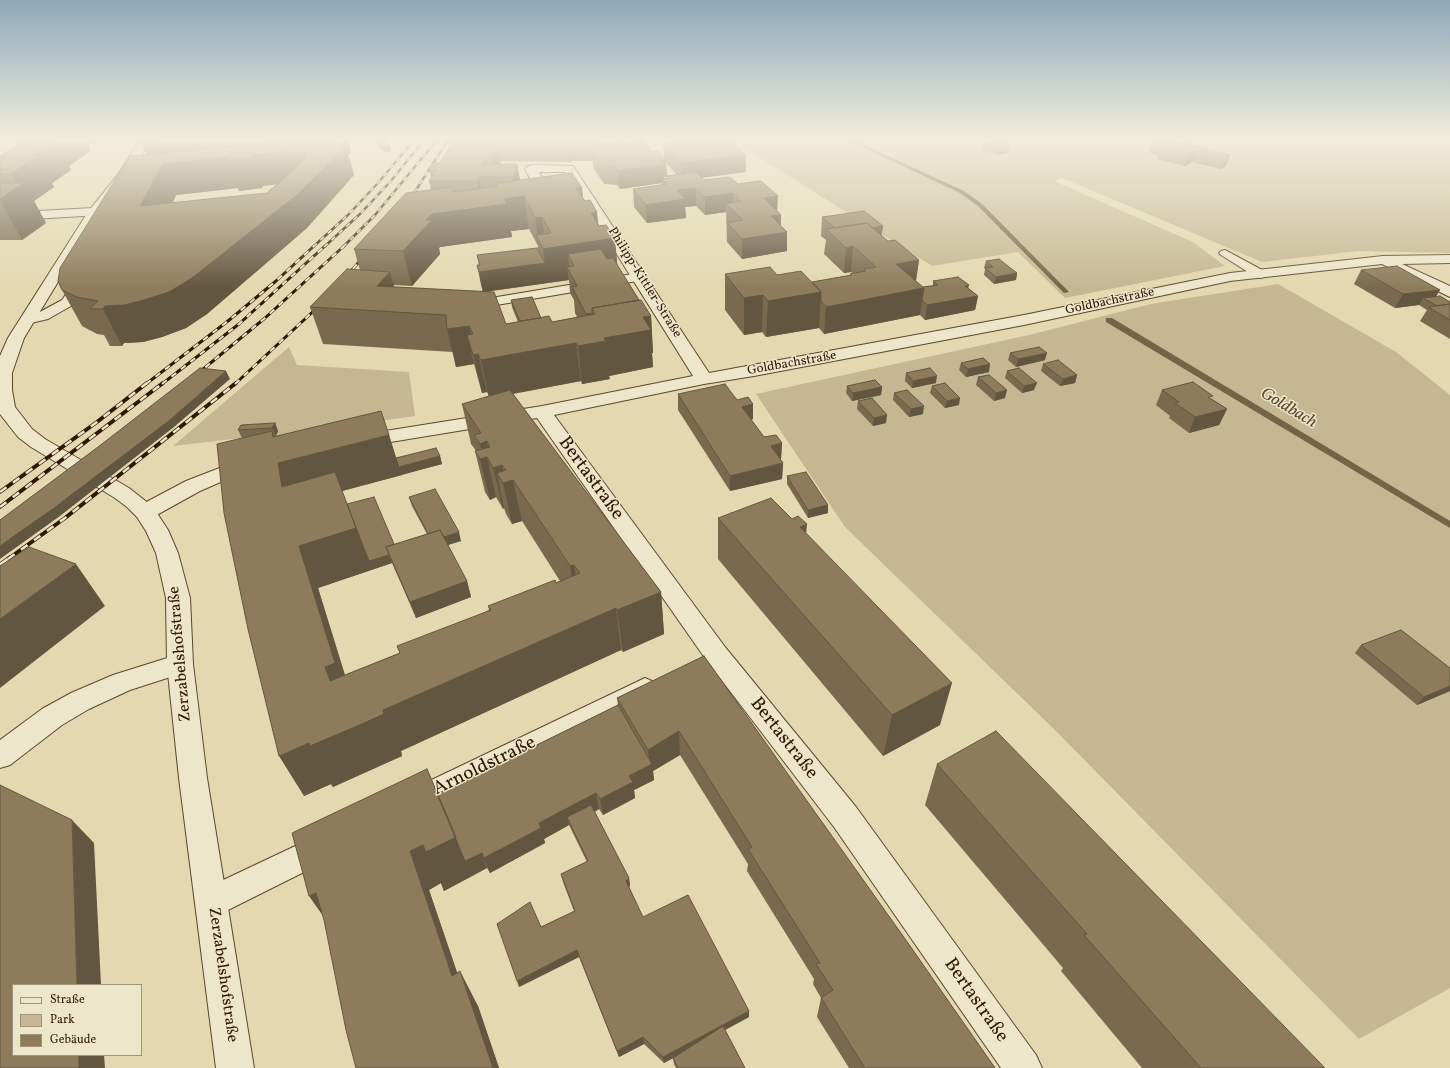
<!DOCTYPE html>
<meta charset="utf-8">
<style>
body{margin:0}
#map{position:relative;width:1450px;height:1068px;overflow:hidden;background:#e3d8af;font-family:Vollkorn,serif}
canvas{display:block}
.legend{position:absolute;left:12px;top:984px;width:130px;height:72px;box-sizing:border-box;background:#ede6cb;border:1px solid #a1937b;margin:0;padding:5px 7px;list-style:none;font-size:12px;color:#2f1703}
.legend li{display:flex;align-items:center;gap:8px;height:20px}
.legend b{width:20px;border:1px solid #a1937b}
</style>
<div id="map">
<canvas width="1450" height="1068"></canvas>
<ul class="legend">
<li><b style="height:5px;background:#ede6cb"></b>Straße</li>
<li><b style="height:11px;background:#c4b792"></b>Park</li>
<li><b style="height:11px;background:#8d7b5c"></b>Gebäude</li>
</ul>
</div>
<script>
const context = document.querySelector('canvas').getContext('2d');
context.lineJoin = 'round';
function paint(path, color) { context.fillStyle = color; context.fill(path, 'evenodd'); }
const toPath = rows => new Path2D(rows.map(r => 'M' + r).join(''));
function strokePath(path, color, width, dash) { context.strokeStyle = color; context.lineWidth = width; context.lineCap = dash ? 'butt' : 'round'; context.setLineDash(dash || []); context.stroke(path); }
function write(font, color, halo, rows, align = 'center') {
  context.font = font + ' Vollkorn,serif'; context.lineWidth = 3; context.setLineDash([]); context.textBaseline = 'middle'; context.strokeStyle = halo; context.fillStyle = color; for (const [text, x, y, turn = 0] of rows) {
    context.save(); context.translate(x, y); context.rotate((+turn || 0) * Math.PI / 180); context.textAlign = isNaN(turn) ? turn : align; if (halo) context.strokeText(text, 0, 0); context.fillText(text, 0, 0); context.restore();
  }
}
paint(toPath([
 [639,140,761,140,761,142,771,140,1057,140,1072,146,1095,140,1124,140,1140,145,1152,140,1213,140,1318,145,1312,140,1450,140,1450,253,1359,251,1262,262,1062,178,1054,181,1193,242,1225,266,1065,298,1018,252,932,266,746,149],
 [1278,284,1396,352,1450,395,1450,988,1359,1039,1055,730,845,527,756,394,1029,335,1151,304],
 [289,347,297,365,409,372,415,416,276,436,278,431,242,438,173,446]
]), '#c4b792');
paint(toPath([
 [847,140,853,140,964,191,982,204,1069,292,1064,293,978,206,960,193,847,140],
 [1106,318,1112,318,1450,521,1450,528,1106,322,1106,318]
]), '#766347');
const service = toPath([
 [1225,250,1264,271,1266,274,1264,277,1260,278,1256,277,1221,255,1219,253,1221,251,1225,250],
 [639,273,643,274,645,277,643,280,607,286,603,285,601,282,603,279,607,278,639,273],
 [82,276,86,277,88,280,71,306,48,319,27,324,22,323,20,320,22,317,38,313,62,300,78,277,82,276],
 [575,284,579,285,581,288,579,291,473,309,469,308,467,305,469,302,473,301,575,284]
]);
const minor = toPath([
 [531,165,573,166,709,373,1024,315,1230,273,1383,256,1450,255,1450,263,1402,264,1450,286,1450,297,1382,264,1230,281,1024,325,754,376,704,384,554,415,725,647,856,807,1036,1055,1042,1068,1001,1068,834,827,707,661,537,418,360,447,353,445,350,441,353,437,360,435,542,406,693,376,578,192,537,191,525,169,527,167,531,165],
 [539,172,565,172,574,184,545,184,539,172],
 [94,208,99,209,100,212,99,215,0,221,0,213,94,208],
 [248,457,255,459,258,463,255,467,200,491,153,517,145,519,137,517,134,512,137,507,186,481,248,457],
 [180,654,189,657,193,664,189,671,130,690,89,709,62,725,10,765,0,768,0,740,42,709,71,693,113,675,180,654],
 [645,678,654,682,658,689,654,696,420,813,410,817,400,813,395,804,400,795,645,678],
 [325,832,336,836,340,846,336,856,222,913,211,918,200,913,195,902,200,891,325,832]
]);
const tertiary = toPath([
 [140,140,150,140,126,181,99,214,24,338,12,373,12,390,15,407,32,429,45,439,129,488,153,507,168,530,178,553,190,598,193,664,207,778,254,1068,216,1068,179,778,167,664,166,598,156,553,146,531,137,517,127,507,115,498,31,447,18,437,0,414,0,356,8,338,88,212,117,176,140,140]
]);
strokePath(service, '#5c472e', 2);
strokePath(minor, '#5c472e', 2);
strokePath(tertiary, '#5c472e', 2);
paint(service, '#ede6cb');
paint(minor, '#ede6cb');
paint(tertiary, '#ede6cb');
const railFar3 = toPath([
 [409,201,448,140],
 [313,247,348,215,378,183,414,140],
 [324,247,361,213,390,182,424,140],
 [343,247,375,215,437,140]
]);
const railFar2 = toPath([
 [345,278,365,255],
 [196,375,265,318,344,246],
 [146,384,228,321,276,281,314,246],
 [162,384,239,324,325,246],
 [235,384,319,306]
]);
const railFar1 = toPath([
 [0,492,97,422,147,383],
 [0,507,163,383],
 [8,559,65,518,236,383]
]);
const rail = toPath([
 [0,565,10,558]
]);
strokePath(railFar3, '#2f1703', 2.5);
strokePath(railFar2, '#2f1703', 3);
strokePath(railFar1, '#2f1703', 4);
strokePath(rail, '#2f1703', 5);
strokePath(railFar3, '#ede6cb', 1.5, [5]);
strokePath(railFar2, '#ede6cb', 2, [6]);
strokePath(railFar1, '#ede6cb', 2.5, [8]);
strokePath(rail, '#ede6cb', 3.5, [10]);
paint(toPath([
 [19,140,97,140,88,146,90,151,69,166,71,170,52,183,54,187,34,201,46,223,22,240,0,240,0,156,19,145,17,141],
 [454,140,642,140,642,142,652,152,664,157,663,143,746,155,746,172,701,178,704,180,738,184,777,211,781,215,781,226,787,251,742,259,727,242,726,212,705,215,696,206,685,207,686,218,647,223,634,207,633,189,662,185,662,183,620,189,617,185,604,184,594,169,593,161,572,161,572,162,500,161,501,165,517,164,520,180,582,188,583,198,599,225,617,265,639,300,651,316,653,353,652,353,653,367,609,376,610,379,582,384,581,381,513,394,661,592,664,634,623,652,621,650,401,751,402,756,384,764,333,787,331,784,304,796,242,438,238,430,275,423,278,431,276,436,274,436,275,437,389,435,396,458,440,456,442,464,401,475,402,475,342,491,347,504,394,544,427,534,412,506,409,497,461,541,448,545,467,581,471,597,416,618,392,563,318,588,345,675,400,653,489,610,488,606,560,581,522,521,512,524,506,514,504,508,503,509,496,497,490,500,485,492,475,451,476,451,471,444,462,404,489,396,487,392,482,393,474,364,456,367,453,352,323,344,310,307,360,270,354,249,431,190,429,181,431,178,429,170,440,163],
 [666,163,677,175,667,176,667,178,664,178,664,177,667,177],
 [529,229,538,246,538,250,477,255,479,265,477,265,481,285,483,292,394,287,394,285,412,286,440,254,439,248,440,247,512,237,511,231],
 [569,280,570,293,574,300,575,313,577,317,552,322,541,318,511,300,512,307,518,322,506,324,484,292],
 [1152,141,1230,155,1226,166,1221,169,1192,162,1185,166,1157,159,1158,156,1148,152],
 [377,142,391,151,384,152,379,148],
 [983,144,1008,153,997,155,982,150],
 [350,146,350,154,348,154,354,175,307,228,207,314,186,328,162,337,143,342,124,343,122,346,110,346,104,335,97,334,82,326,62,290,130,156],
 [277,184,267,193,173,203,176,195,238,188,239,191,262,188,263,186],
 [822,217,883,226,881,236,888,241,919,260,916,281,923,287,933,286,933,281,968,288,978,296,975,310,925,320,920,315,824,334,819,328,766,337,762,332,744,335,725,310,725,274,777,275,812,282,850,275,850,274,852,273,851,272,844,273,824,254,826,240,821,236],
 [986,261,1017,273,1016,280,994,284,984,275,985,269,984,268],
 [1361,270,1450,302,1450,339,1420,321,1427,310,1419,305,1395,308,1354,284],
 [1010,353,1045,360,1016,367,1008,360],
 [961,363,989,372,966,377,959,370],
 [1043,364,1077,375,1075,383,1060,386,1041,371],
 [1007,371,1034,390,1022,393,1005,378],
 [906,373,936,383,912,388,905,381],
 [978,377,1005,398,994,401,976,385],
 [847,386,882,387,881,395,852,401,846,393],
 [932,386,959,405,945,408,930,393],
 [1162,390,1212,399,1227,409,1219,425,1189,433,1169,418,1170,416,1156,405],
 [894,393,923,414,909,417,893,400],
 [678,394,737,400,753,404,753,419,751,420,764,437,782,443,781,459,780,459,783,463,782,479,730,491,678,410],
 [858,401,886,423,873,426,857,409],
 [787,476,828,505,828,513,808,518,787,484],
 [718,518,806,534,940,725,883,756,718,559],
 [1361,645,1450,668,1450,691,1417,705,1355,653],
 [704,656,995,1068,849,1068,817,1017,821,998,813,984,814,979,747,871,748,864,680,755,653,771,654,780,634,790,635,798,603,815,599,809,595,812,629,878,630,886,629,887,643,917,749,1017,725,1030,745,1068,676,1068,674,1064,673,1058,664,1063,644,1044,619,1057,579,957,519,987,541,927,574,911,563,882,561,874,587,862,569,825,544,839,545,843,490,873,487,868,444,891,441,883,429,890,457,973,478,1006,499,1068,356,1068,437,794,618,705,617,698],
 [937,764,1325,1068,1142,1068,1061,971,1063,968,925,805]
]), '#796a4f');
paint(toPath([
 [49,140,97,140,88,146,90,151,69,166,71,170,52,183,54,187,34,201,46,223,22,240,0,200,0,199,18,187,11,174,31,156],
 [159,140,348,140,350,146,350,154,348,154,354,175,307,228,207,314,186,328,162,337,143,342,124,343,122,346,103,309,105,306,296,182,263,186,262,188,239,191,238,188,176,195,155,239,140,206,154,171,141,141],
 [305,152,307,157,313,178],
 [492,140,494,153,498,149,502,171,494,177,490,158,487,150],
 [570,140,572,161,572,162,569,141],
 [623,140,642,140,643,148,605,164,603,142],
 [390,145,391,151,384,152,382,146],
 [1009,147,1008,153,997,155,998,150],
 [1196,150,1192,162,1185,166,1189,154],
 [746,155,746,172,682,180,681,163],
 [1230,155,1226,166,1221,169,1225,158],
 [486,158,490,177,483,165],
 [666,160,667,177,664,177,665,182,662,179,662,183,620,189,618,171,660,161],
 [517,164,521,187,524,196,529,229,511,231,512,237,440,247,439,248,440,254,412,286,403,251,426,220,432,214,504,199,516,197,513,177],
 [479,177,483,200,481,204,477,181],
 [576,188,582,188,585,220],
 [696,188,696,206,685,207,686,218,647,223,646,205,677,190],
 [733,193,733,210,726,204,726,212,705,215,705,197],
 [778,196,777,214,764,198],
 [597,212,600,240,615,238,618,272,574,266,568,254,570,273,567,267,569,280,483,292,479,272,545,263,543,249,538,240,535,218,542,217,546,248,591,213],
 [781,215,780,233,787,232,787,251,742,259,742,239,771,216],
 [883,226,880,245,853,246,851,272,844,273,846,248,840,233],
 [919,260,915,286,896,264],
 [390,272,400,307,377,286],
 [1017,273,1016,280,994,284,996,277],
 [969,285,966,298,978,296,975,310,925,320,927,305,965,286],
 [924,288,920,315,824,334,826,307],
 [1440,290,1432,303,1423,298,1419,305,1395,308,1403,294],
 [821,292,819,328,766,337,768,301],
 [763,295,762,332,744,335,744,298],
 [590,313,593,341,589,341,586,314],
 [651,316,653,353,652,353,653,367,609,376,610,379,582,384,578,346,595,317,643,317],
 [469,326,475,355,478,354,487,392,482,393,473,355,467,335,474,364,456,367,447,329],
 [576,343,581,381,489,398,481,360],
 [1047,353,1045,360,1016,367,1018,359],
 [990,364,989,372,966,377,968,369],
 [226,371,230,379,174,427,60,516,0,559,0,546],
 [1077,375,1075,383,1060,386,1063,379],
 [937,376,936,383,912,388,913,381],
 [1037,383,1034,390,1022,393,1024,386],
 [882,387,881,395,852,401,853,393],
 [1007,390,1005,398,994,401,996,393],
 [960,398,959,405,945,408,947,401],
 [753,404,753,419,741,422,742,407],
 [924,406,923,414,909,417,911,409],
 [1227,409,1219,425,1189,433,1195,417],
 [887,415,886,423,873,426,874,418],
 [275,423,278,431,276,436,272,428],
 [272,431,285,461,389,435,399,467,440,456,442,464,401,475,402,475,342,491,369,561,389,555,392,563,318,588,354,705,330,681,325,667,299,546,282,487],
 [487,441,493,467,487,457,496,497,490,500,480,459,483,458,480,444],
 [782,443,781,459,770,461,771,446],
 [783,463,782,479,730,491,730,476],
 [502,465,506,482,513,480,522,521,512,524,503,483,497,473,504,508,503,509,493,468],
 [828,505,828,513,808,518,808,510],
 [807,524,803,566,800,527],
 [459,532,461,541,434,549,432,541],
 [76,564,105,606,0,688,0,619],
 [574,565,581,606,577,608,570,566],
 [467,581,471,597,416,618,410,602],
 [661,592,664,634,623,652,617,610],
 [616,608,621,650,401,751,402,756,333,787,331,784,304,796,279,756],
 [952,683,940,725,883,756,892,715],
 [1450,686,1450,691,1417,705,1424,697],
 [679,731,680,755,653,771,654,780,634,790,635,798,603,815,600,799,629,776,649,766,648,750],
 [596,793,599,809,571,824,567,817,569,825,544,839,545,843,490,873,484,858,539,823],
 [72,820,94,843,101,985,77,985],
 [456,837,482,853,487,868,444,891,441,883,429,890,470,1010,452,976,410,851,423,845],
 [629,878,630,886,627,888,626,881],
 [316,893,335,933,309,896],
 [577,950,579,957,519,987,517,981],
 [460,971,478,1006,499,1068,493,1068],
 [749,1011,749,1017,664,1063,663,1057],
 [643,1037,644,1044,619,1057,617,1051],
 [79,1055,104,1055,105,1068,79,1068]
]), '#635640');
const building = toPath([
 [19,140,57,140,31,156,38,156,11,174,0,174,0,161,6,157,0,157,0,156,25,141,17,141,19,140],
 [142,140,159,140,141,141,142,140],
 [306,140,338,140,338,145,346,146,297,195,192,278,169,292,144,300,124,305,105,306,103,309,90,309,98,301,77,297,62,290,58,281,60,268,130,156,306,140],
 [287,152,287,153,305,152,307,156,297,167,267,193,140,206,163,164,228,157,227,160,251,158,252,155,287,152],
 [340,140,346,140,346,142,340,143,340,140],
 [454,140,492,140,487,150,498,149,490,158,486,158,483,165,517,164,513,177,479,177,477,181,429,181,436,170,429,170,433,163,440,163,454,140],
 [501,140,570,140,569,141,501,140],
 [602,140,623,140,603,142,602,140],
 [691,140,730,140,746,155,681,163,663,143,691,140],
 [1154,140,1170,140,1230,155,1225,158,1196,150,1189,154,1161,147,1165,145,1152,141,1154,140],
 [385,141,390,145,382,146,377,142,385,141],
 [994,141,1009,147,998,150,983,144,994,141],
 [644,142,652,152,658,151,666,160,660,161,664,165,618,171,616,168,602,166,592,152,596,152,594,148,644,142],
 [696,172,704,180,730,177,738,184,761,181,778,196,764,198,781,215,771,216,787,232,742,239,727,223,743,220,726,204,741,201,733,193,705,197,696,188,677,190,685,199,646,205,633,189,667,184,662,179,669,178,667,176,696,172],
 [572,173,582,188,576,188,585,201,590,200,597,212,591,213,599,226,606,225,615,238,543,249,536,235,551,233,542,217,535,218,524,196,504,199,507,204,432,214,426,220,432,220,403,251,354,249,406,193,452,187,454,192,498,186,497,183,572,173],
 [0,183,24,183,0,199,0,183],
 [864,211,883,226,872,228,867,223,835,228,822,217,864,211],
 [867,223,888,241,895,240,919,260,896,264,924,288,826,307,821,301,821,292,812,282,852,275,850,274,866,271,864,269,876,267,853,246,846,248,826,229,867,223],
 [537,248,545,263,479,272,477,265,480,265,477,255,537,248],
 [601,249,607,259,613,258,639,300,592,308,592,315,591,315,590,313,586,314,572,287,577,286,567,267,574,266,568,254,601,249],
 [999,259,1017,273,996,277,985,268,993,267,986,261,999,259],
 [1397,266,1440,290,1403,294,1361,270,1397,266],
 [770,267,777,275,801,271,821,292,768,301,763,295,744,298,725,274,770,267],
 [347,269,390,272,377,286,494,292,506,324,549,316,552,322,595,314,592,308,641,300,651,316,643,317,651,330,604,338,606,341,578,346,576,343,481,360,478,354,473,355,467,335,473,334,469,326,447,329,446,315,310,307,347,269],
 [958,277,969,285,965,286,978,296,927,305,922,300,924,288,923,287,938,285,933,281,958,277],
 [1440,296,1450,302,1450,304,1437,306,1423,298,1440,296],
 [532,297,541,318,520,321,511,300,532,297],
 [1450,304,1450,320,1428,307,1450,304],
 [1039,347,1047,353,1018,359,1010,353,1039,347],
 [983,358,990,364,968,369,961,363,983,358],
 [1058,360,1077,375,1063,379,1043,364,1058,360],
 [200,368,226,371,170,420,54,508,0,546,0,520,98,447,200,368],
 [930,368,937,376,913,381,906,373,930,368],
 [1019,368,1037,383,1024,386,1007,371,1019,368],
 [989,375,1007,390,996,393,978,377,989,375],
 [875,380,882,387,853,393,847,386,875,380],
 [1193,382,1213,396,1208,397,1227,409,1195,417,1175,403,1179,402,1162,390,1193,382],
 [945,383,960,398,947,401,932,386,945,383],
 [725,384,737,400,748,397,753,404,742,407,764,437,776,435,782,443,771,446,783,463,730,476,678,394,725,384],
 [510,390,661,592,617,610,616,608,383,710,384,714,364,723,310,746,309,743,279,756,248,629,224,513,217,444,272,431,273,437,381,411,389,435,278,463,282,487,335,472,356,528,299,546,335,663,325,667,330,681,400,653,397,646,491,610,488,606,555,580,556,583,580,573,574,565,570,566,513,480,503,483,497,473,506,470,502,465,493,468,487,457,480,459,475,451,490,447,487,441,480,444,474,435,481,433,462,404,510,390],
 [907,390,924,406,911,409,894,393,907,390],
 [872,398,887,415,874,418,858,401,872,398],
 [275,423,272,428,238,430,241,425,275,423],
 [436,448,440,456,399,467,396,458,436,448],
 [806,472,828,505,808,510,787,476,806,472],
 [435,489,459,532,444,537,440,530,428,534,409,497,435,489],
 [374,497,394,544,386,547,389,555,369,561,347,504,374,497],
 [771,498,792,519,798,516,807,524,800,527,952,683,892,715,718,518,771,498],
 [440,530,467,581,410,602,386,547,440,530],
 [29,547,76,564,0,619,0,566,29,547],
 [1401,630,1450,668,1450,686,1424,697,1361,645,1401,630],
 [704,656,908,943,995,1068,865,1068,821,998,833,990,816,964,820,963,748,849,752,847,679,731,648,750,617,698,704,656],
 [618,705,652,764,629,776,633,782,600,799,596,793,539,823,541,828,484,858,482,853,465,861,437,794,618,705],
 [996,731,1325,1068,1201,1068,1084,935,1087,934,937,764,996,731],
 [427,769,456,837,426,852,423,845,410,851,452,976,460,971,493,1068,356,1068,346,1030,324,920,316,893,309,896,292,833,427,769],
 [0,785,72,820,77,985,13,985,13,1055,79,1055,79,1068,0,1068,0,785],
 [591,805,629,878,626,881,643,917,688,895,749,1011,663,1057,643,1037,617,1051,577,950,517,981,497,924,530,902,541,927,575,911,561,874,588,861,567,817,591,805],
 [723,1026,745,1068,678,1068,673,1058,723,1026]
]);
paint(building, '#8d7b5c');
strokePath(building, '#635640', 1);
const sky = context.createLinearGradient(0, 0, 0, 289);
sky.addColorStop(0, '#8da8ba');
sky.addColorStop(0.48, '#f2eddb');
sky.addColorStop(1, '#f2eddb00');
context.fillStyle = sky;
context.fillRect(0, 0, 1450, 289);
write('13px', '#2f1703', '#ede6cb', [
 ["Philipp-Kittler-Straße",644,283,58],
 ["Goldbachstraße",1110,302,-12],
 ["Goldbachstraße",792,364,-10]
]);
write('16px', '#2f1703', '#ede6cb', [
 ["Zerzabelshofstraße",181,654,-95],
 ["Zerzabelshofstraße",222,975,82]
]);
write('italic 17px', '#5f4a31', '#ede6cb', [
 ["Goldbach",1288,409,31]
]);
write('19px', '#2f1703', '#ede6cb', [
 ["Bertastraße",590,479,54],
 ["Bertastraße",783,739,52],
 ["Arnoldstraße",485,767,-26],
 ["Bertastraße",975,1001,55]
]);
</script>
